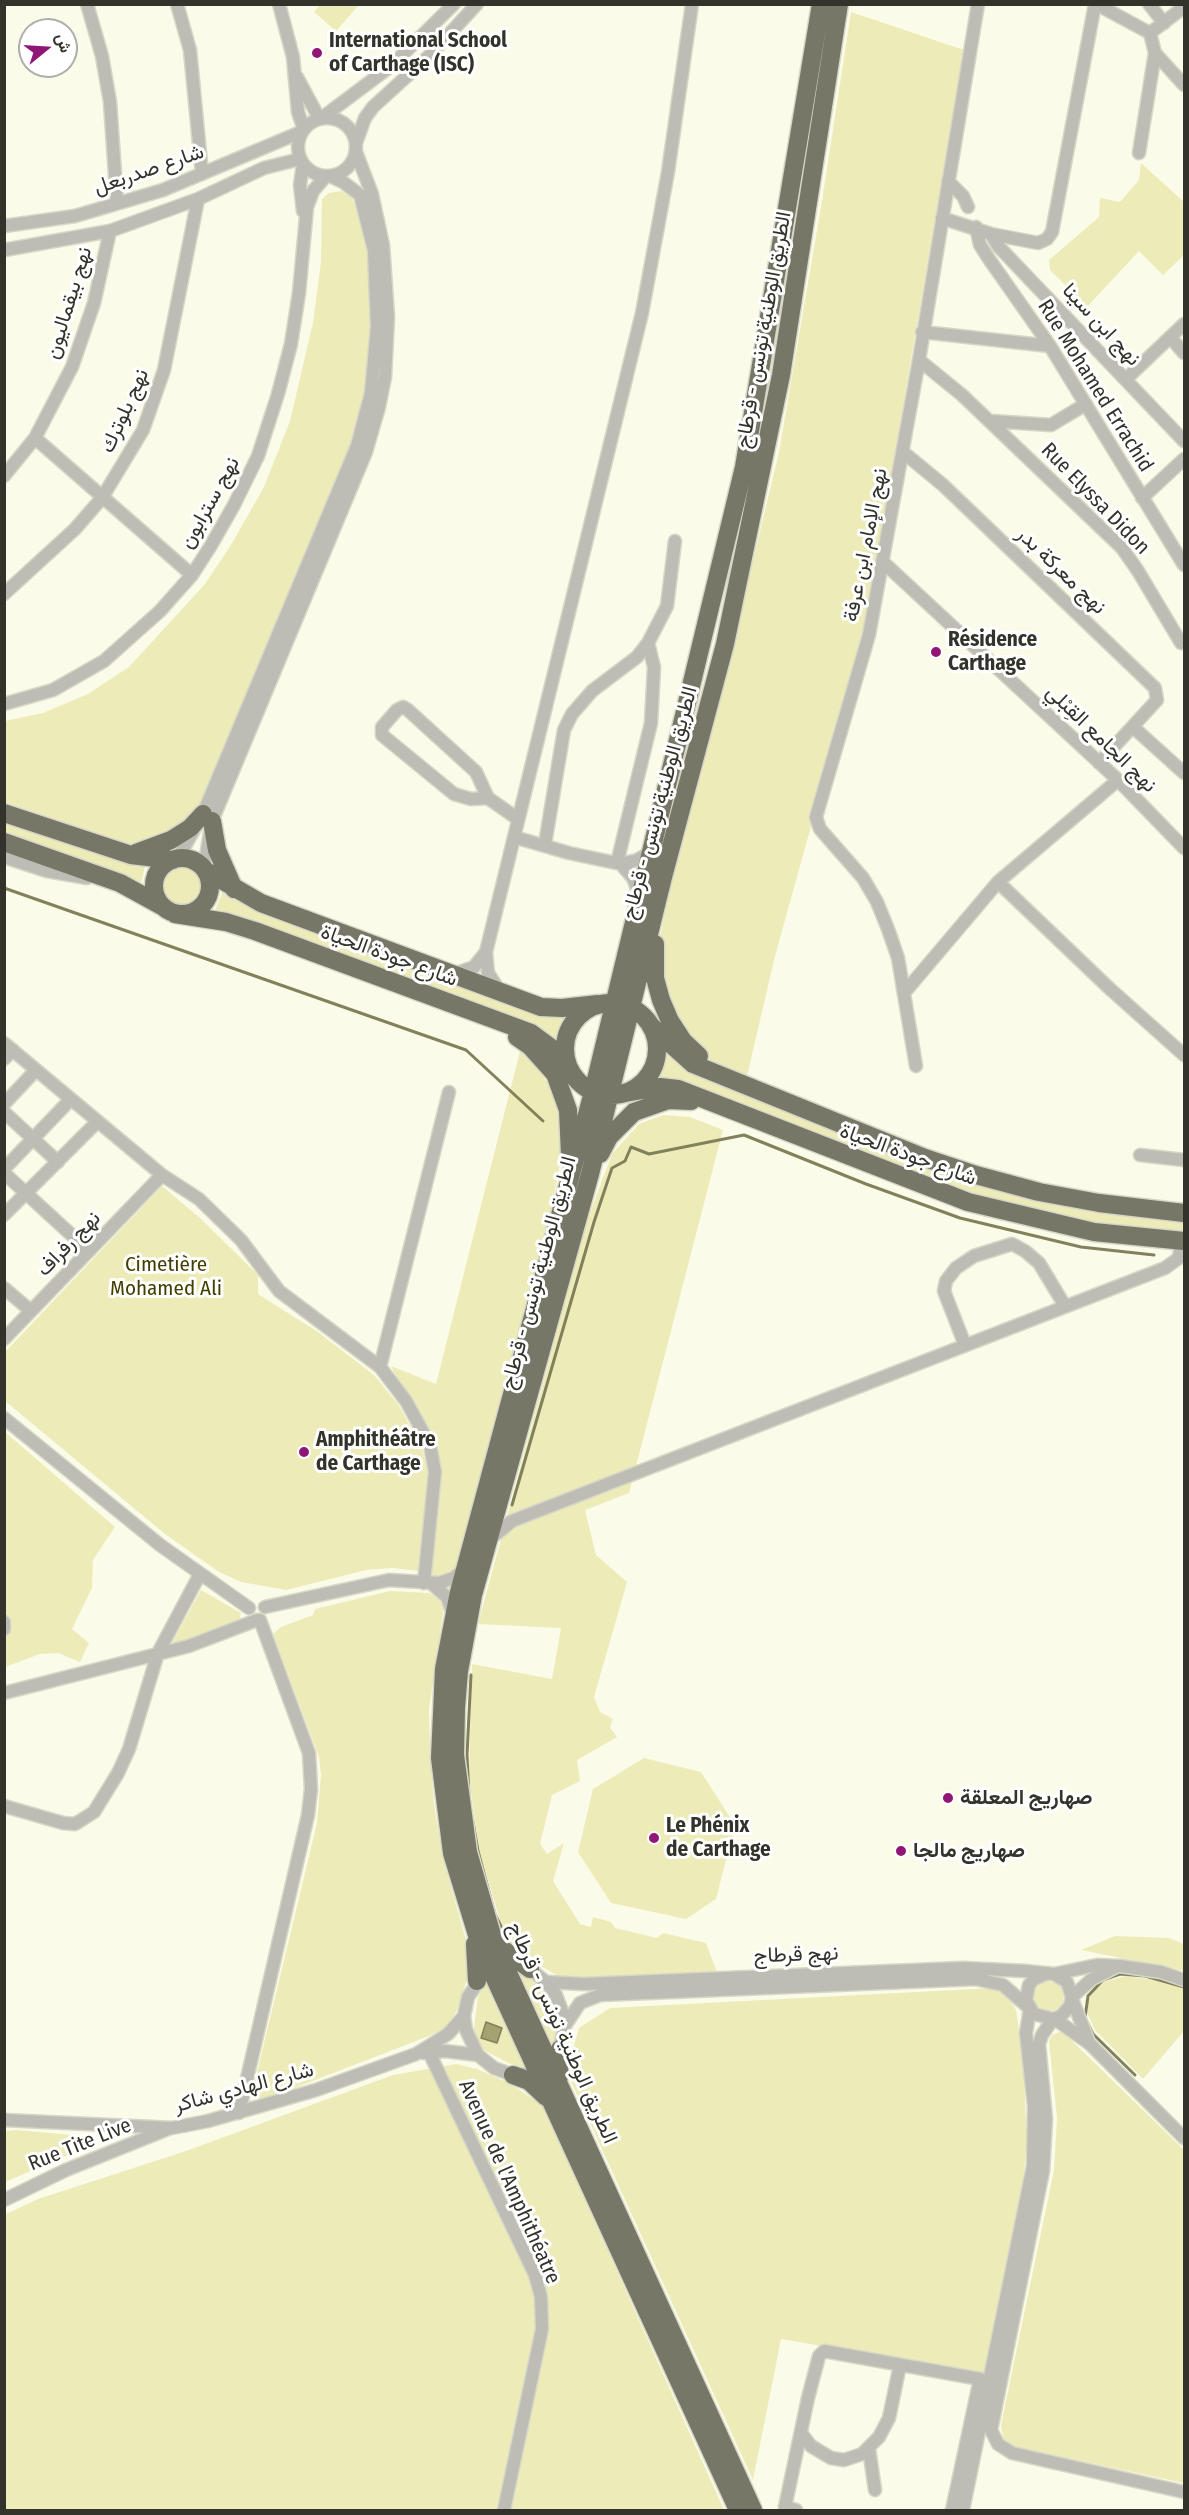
<!DOCTYPE html>
<meta charset="utf-8">
<style>
body{margin:0}
#map{position:relative;width:1189px;height:2515px;overflow:hidden;background:#fbfbe9;font-family:"Fira Sans Condensed",Vazirmatn,sans-serif}
canvas{display:block}
.frame{position:absolute;inset:0;border:6px solid #33332c;pointer-events:none}
.north{position:absolute;left:18px;top:18px;width:60px;height:60px;box-sizing:border-box;background:#fff;border:2px solid #adadab;border-radius:50%;rotate:72deg;font-size:16px;font-weight:700;line-height:24px;text-align:center;color:#33332c}
.north::after{content:'';display:block;margin:auto;width:21px;height:27px;background:#901775;clip-path:polygon(50% 0,100% 100%,50% 72%,0 100%)}
</style>
<div id="map">
<canvas width="1189" height="2515"></canvas>
<div class="frame"></div>
<div class="north">ش</div>
</div>
<script>
const context = document.querySelector('canvas').getContext('2d');
context.lineJoin = 'round';
function paint(path, color) { context.fillStyle = color; context.fill(path, 'evenodd'); }
const toPath = rows => new Path2D(rows.map(r => 'M' + r).join(''));
function strokePath(path, color, width, dash) { context.strokeStyle = color; context.lineWidth = width; context.lineCap = dash ? 'butt' : 'round'; context.setLineDash(dash || []); context.stroke(path); }
function write(font, color, halo, rows, align = 'center') {
  context.font = font + ' "Fira Sans Condensed",Vazirmatn,sans-serif'; context.lineWidth = 6; context.setLineDash([]); context.textBaseline = 'middle'; context.strokeStyle = halo; context.fillStyle = color; for (const [text, x, y, turn = 0] of rows) {
    context.save(); context.translate(x, y); context.rotate((+turn || 0) * Math.PI / 180); context.textAlign = isNaN(turn) ? turn : align; if (halo) context.strokeText(text, 0, 0); context.fillText(text, 0, 0); context.restore();
  }
}
paint(toPath([
 [320,5,320,4,359,5,336,31,314,12],
 [851,12,964,50,863,639,775,956,747,1076,711,1062,684,1038,661,999,656,958,672,876,733,644,779,452,822,201],
 [1141,163,1184,202,1184,255,1163,275,1139,251,1087,307,1050,270,1049,260,1099,217,1100,198,1120,202,1139,180],
 [341,191,352,198,364,228,370,268,373,366,354,445,209,790,193,816,171,833,135,846,5,802,5,721,43,713,88,694,129,667,205,584,231,545,264,487,290,421,313,323,321,262,322,199,329,193],
 [5,821,145,866,140,888,5,838],
 '160 887a22 22 0 1 1 44 0a22 22 0 1 1-44 0Z',
 [223,891,242,903,476,989,567,1016,560,1031,557,1046,214,913],
 [664,1049,923,1163,1184,1219,1184,1234,1094,1225,970,1196,689,1085,655,1078],
 [520,1051,537,1065,556,1099,564,1123,563,1150,550,1214,458,1567,451,1575,440,1578,432,1576,440,1473,391,1366,436,1384],
 [663,1115,690,1117,723,1130,629,1493,585,1510,596,1555,627,1582,594,1697,600,1712,613,1719,610,1727,617,1737,577,1760,580,1781,552,1795,540,1844,547,1854,564,1843,553,1881,580,1924,591,1927,593,1917,611,1922,615,1928,657,1938,663,1933,706,1943,717,1972,561,1978,518,1952,504,1933,479,1850,469,1777,472,1664,552,1679,561,1628,478,1624,587,1221,612,1154,639,1124],
 [162,1186,200,1218,258,1275,258,1294,318,1332,374,1375,398,1404,422,1447,428,1473,418,1571,393,1568,366,1570,286,1590,241,1582,219,1572,165,1534,5,1401,5,1352],
 [5,1432,115,1527,93,1560,92,1588,72,1629,89,1643,80,1662,58,1653,40,1654,5,1667],
 [201,1590,241,1613,239,1622,177,1647,173,1641],
 [390,1591,429,1593,438,1598,444,1607,429,1709,430,1757,434,1804,442,1855,470,1954,471,1966,457,2011,445,2028,429,2036,261,2101,256,2098,253,2089,317,1823,321,1775,319,1757,273,1634,281,1627,313,1615,315,1609],
 [644,1758,701,1772,735,1825,716,1899,686,1919,611,1903,578,1852,593,1789],
 [1115,1936,1169,1938,1184,1944,1184,1971,1081,1950],
 [513,1969,539,1984,554,2004,558,2018,554,2050,529,2069,508,2063,484,2050,473,2035,478,1997,488,1979],
 [1126,1976,1164,1981,1184,1988,1184,2031,1143,2079,1095,2030,1088,2015,1088,2001,1093,1991,1103,1982],
 '1034 1996a15 15 0 1 1 30 0a15 15 0 1 1-30 0Z',
 [993,1988,1008,1997,1016,2010,1023,2056,1027,2143,1022,2193,987,2374,781,2339,753,2480,569,2077,568,2066,579,2028,610,2008],
 [1062,2031,1184,2150,1184,2483,1014,2447,1003,2438,1001,2425,1054,2170,1057,2118,1049,2041,1052,2035],
 [456,2064,477,2069,509,2083,543,2106,724,2510,5,2510,4,2215,38,2199,186,2151,393,2075],
 [16,2130,95,2137,97,2143,5,2182,5,2131]
]), '#edecb9');
const water = toPath([
 [486,2022,502,2028,497,2043,481,2038,486,2022]
]);
paint(water, '#a3a270');
strokePath(water, '#81815c', 1.5);
strokePath(toPath([
 [4,888,466,1050,543,1121],
 [512,1505,594,1222,612,1168,625,1161,631,1147,649,1154,744,1135,866,1184,960,1218,1081,1247,1154,1255],
 [469,1795,467,1755,471,1675],
 [471,1810,478,1851,495,1914,508,1941],
 [1135,2075,1093,2034,1085,2018,1088,1996,1103,1980,1120,1974,1145,1976,1184,1987]
]), '#81815c', 3);
const minor = toPath([
 [87,4,102,56,110,102,117,203],
 [177,4,190,50,202,174],
 [279,4,293,57,298,112,303,127],
 [1096,4,1150,33,1184,7],
 [1149,4,1164,23],
 [1155,53,1184,85],
 [297,77,319,118],
 [323,117,391,66,454,4],
 '298 147a29 29 0 1 1 58 0a29 29 0 1 1-58 0Z',
 [356,143,365,118,373,107,429,56,477,4],
 [1139,153,1155,53,1150,33],
 [303,164,300,185,303,211],
 [948,181,963,196,968,207],
 [942,218,991,234,1038,243,1047,239,1052,232,1095,4],
 [4,226,75,216,163,190,301,132],
 [976,227,980,245,989,259,1050,346,1184,565],
 [991,234,999,247,1184,441],
 [4,250,110,231,198,199,264,168,300,159],
 [922,332,1050,346],
 [1170,337,1184,353],
 [919,360,962,395,1122,548,1138,571,1181,643],
 [1126,379,1184,324],
 [990,421,1051,425,1086,404],
 [35,438,192,575],
 [903,452,943,485,1155,688,1157,700,1099,763],
 [4,476,35,438,72,367,94,303,110,231],
 [1142,498,1184,459],
 [883,562,1118,780,1184,848],
 [4,594,75,529,102,498,143,430,164,370,198,199],
 [4,704,53,690,104,661,160,611,192,575,210,547,234,505,258,456,278,394,291,344,299,293,307,207,313,191,325,177],
 [1133,727,1184,773],
 [488,798,471,799,454,794,382,735,382,727,397,710,403,707,408,710,476,772,488,798,518,819],
 [514,837,569,853,621,864,637,860,651,852],
 [545,844,564,730,572,714,592,691,637,657,648,643,667,606,675,541],
 [4,857,47,871,87,878],
 [178,858,203,814,357,446,371,393,377,327,374,250,360,195,343,182,330,176],
 [617,863,651,723,654,667,648,643],
 [621,864,633,878,640,896],
 [204,868,212,821,366,452,379,407,385,377,388,317,383,245,372,194,356,152],
 [998,882,1109,988,1184,1055],
 [454,974,474,967,486,952],
 [499,990,488,973,486,952,642,313,668,172,692,4],
 [904,993,998,882,1118,780],
 [4,1043,162,1175,199,1199,241,1240,279,1291,380,1367,406,1401,430,1445,435,1472,424,1583],
 [4,1059,13,1050],
 [916,1066,898,958,888,929,877,902,863,878,820,829,816,817,869,635,919,360,978,4],
 [4,1104,36,1070],
 [4,1112,58,1162],
 [1140,1155,1184,1160],
 [4,1169,71,1099],
 [4,1173,89,1251],
 [4,1215,97,1122],
 [4,1288,31,1311],
 [4,1339,162,1175],
 [965,1345,944,1291,946,1281,956,1268,974,1256,1012,1244,1025,1251,1039,1263,1065,1306],
 [380,1367,449,1092],
 [4,1418,160,1545,249,1608],
 [489,1540,512,1521,1165,1268,1179,1258,1181,1241],
 [432,1584,447,1597,453,1614],
 [265,1607,389,1580,439,1583,454,1578,465,1568],
 [4,1622,4,1629],
 [4,1693,189,1646,257,1620],
 [4,1806,63,1823,75,1824,94,1812,118,1773,129,1749,158,1653,200,1574],
 [502,1961,530,1969,546,1982,556,1995,562,2011,564,2027,560,2049,552,2065,538,2073,513,2075,494,2068,478,2055,466,2030,464,2016,468,1997,489,1966,502,1961],
 [1054,1974,1097,1965,1120,1966,1161,1972,1184,1980],
 [546,1982,584,1984,963,1968,1025,1971,1054,1974,1067,1982,1072,1997,1070,2006,1061,2016,1053,2019,1034,2014,1026,2000,1029,1985,1034,1979,1048,1973],
 [1072,1997,1092,1979,1116,1967],
 [1072,1999,1088,2040],
 [1053,2019,1042,2035,1039,2044,1046,2119,1043,2171,991,2430,998,2444,1012,2453,1184,2492],
 [1055,2019,1090,2044,1184,2138],
 [564,2027,580,2003,600,1995,976,1979,1003,1985,1028,2007],
 [427,2048,535,2275,541,2297,542,2329,504,2510],
 [423,2053,445,2051,478,2055],
 [239,2113,308,1815,311,1789,309,1753,260,1620],
 [4,2120,172,2128,208,2121,316,2090,416,2054,448,2034,464,2016],
 [4,2200,66,2170,168,2129],
 [801,2433,811,2446,831,2458,844,2460,862,2454,879,2437,889,2418,900,2365],
 [869,2449,875,2490],
 [796,2510,785,2507,808,2398,819,2356,824,2351,980,2379,952,2510],
 [963,2510,1033,2166,1034,2106,1026,2033,1030,2009]
]);
const highway = toPath([
 [4,813,131,855,173,860],
 [212,821,217,850,234,889],
 [4,842,120,883,162,906],
 [136,853,171,840,190,828,203,814],
 '154 886a28 28 0 1 1 56 0a28 28 0 1 1-56 0Z',
 [206,871,261,903,541,1007,562,1008,598,1004],
 [175,914,226,922,255,931,531,1033,550,1047,571,1073],
 [655,944,655,978,661,1000,670,1021,683,1041,699,1056],
 '565 1049a46 46 0 1 1 92 0a46 46 0 1 1-92 0Z',
 [651,1026,693,1064,925,1158,976,1175,1039,1192,1099,1203,1184,1213],
 [517,1037,530,1046,555,1074,568,1110,570,1155],
 [625,1093,660,1087,678,1089,968,1202,1094,1232,1184,1241],
 [600,1154,609,1137,634,1112,668,1100,691,1101],
 [475,1944,477,1981],
 [497,1945,530,1969],
 [513,2075,529,2081,546,2097],
 [559,2077,560,2049],
 [738,2510,481,1948,452,1853,440,1758,444,1669,459,1592,593,1092,744,467,821,4],
 [753,2510,494,1942,468,1852,455,1755,456,1708,459,1671,473,1595,590,1174,663,877,725,644,781,375,839,4]
]);
strokePath(minor, '#d7d7c7', 15);
strokePath(highway, '#d7d7c7', 21);
strokePath(minor, '#bdbdb5', 12);
strokePath(highway, '#777767', 18);
for (const [x, y, r, color] of [
 [317,53,6,"#901775"],
 [936,652,6,"#901775"],
 [304,1452,6,"#901775"],
 [948,1798,6,"#901775"],
 [654,1838,6,"#901775"],
 [901,1851,6,"#901775"]
]) { const dot = new Path2D(); dot.arc(x, y, r, 0, 2 * Math.PI); context.fillStyle = color; context.fill(dot); strokePath(dot, '#fff', 2); }
write('bold 21px', '#33332c', '#fff', [
 ["International School",329,41],
 ["of Carthage (ISC)",329,65],
 ["Résidence",948,640],
 ["Carthage",948,664],
 ["Amphithéâtre",316,1440],
 ["de Carthage",316,1464],
 ["صهاريج المعلقة",960,1798],
 ["Le Phénix",666,1826],
 ["de Carthage",666,1850],
 ["صهاريج مالجا",913,1851]
], 'left');
write('21px', '#33332c', '#fff', [
 ["شارع صدربعل",149,170,-19],
 ["نهج بيقماليون",69,303,-73],
 ["نهج ابن سينا",1101,325,47],
 ["الطريق الوطنية تونس - قرطاج",764,330,-80],
 ["Rue Mohamed Errachid",1095,386,58],
 ["نهج بلوترك",125,411,-66],
 ["Rue Elyssa Didon",1095,499,46],
 ["نهج سترابون",210,503,-61],
 ["نهج الإمام ابن عرفة",866,545,-79],
 ["نهج معركة بدر",1061,571,44],
 ["نهج الجامع القِبْلي",1101,739,44],
 ["الطريق الوطنية تونس - قرطاج",660,803,-75],
 ["شارع جودة الحياة",389,956,20],
 ["شارع جودة الحياة",908,1155,20],
 ["نهج رفراف",69,1244,-46],
 ["الطريق الوطنية تونس - قرطاج",539,1273,-75],
 ["نهج قرطاج",796,1955,-2],
 ["الطريق الوطنية تونس - قرطاج",562,2033,66],
 ["شارع الهادي شاكر",244,2088,-15],
 ["Rue Tite Live",80,2145,-22],
 ["Avenue de l'Amphithéatre",509,2182,66]
]);
write('21px', '#433f00', '#fff', [
 ["Cimetière",166,1265],
 ["Mohamed Ali",166,1289]
]);
</script>
